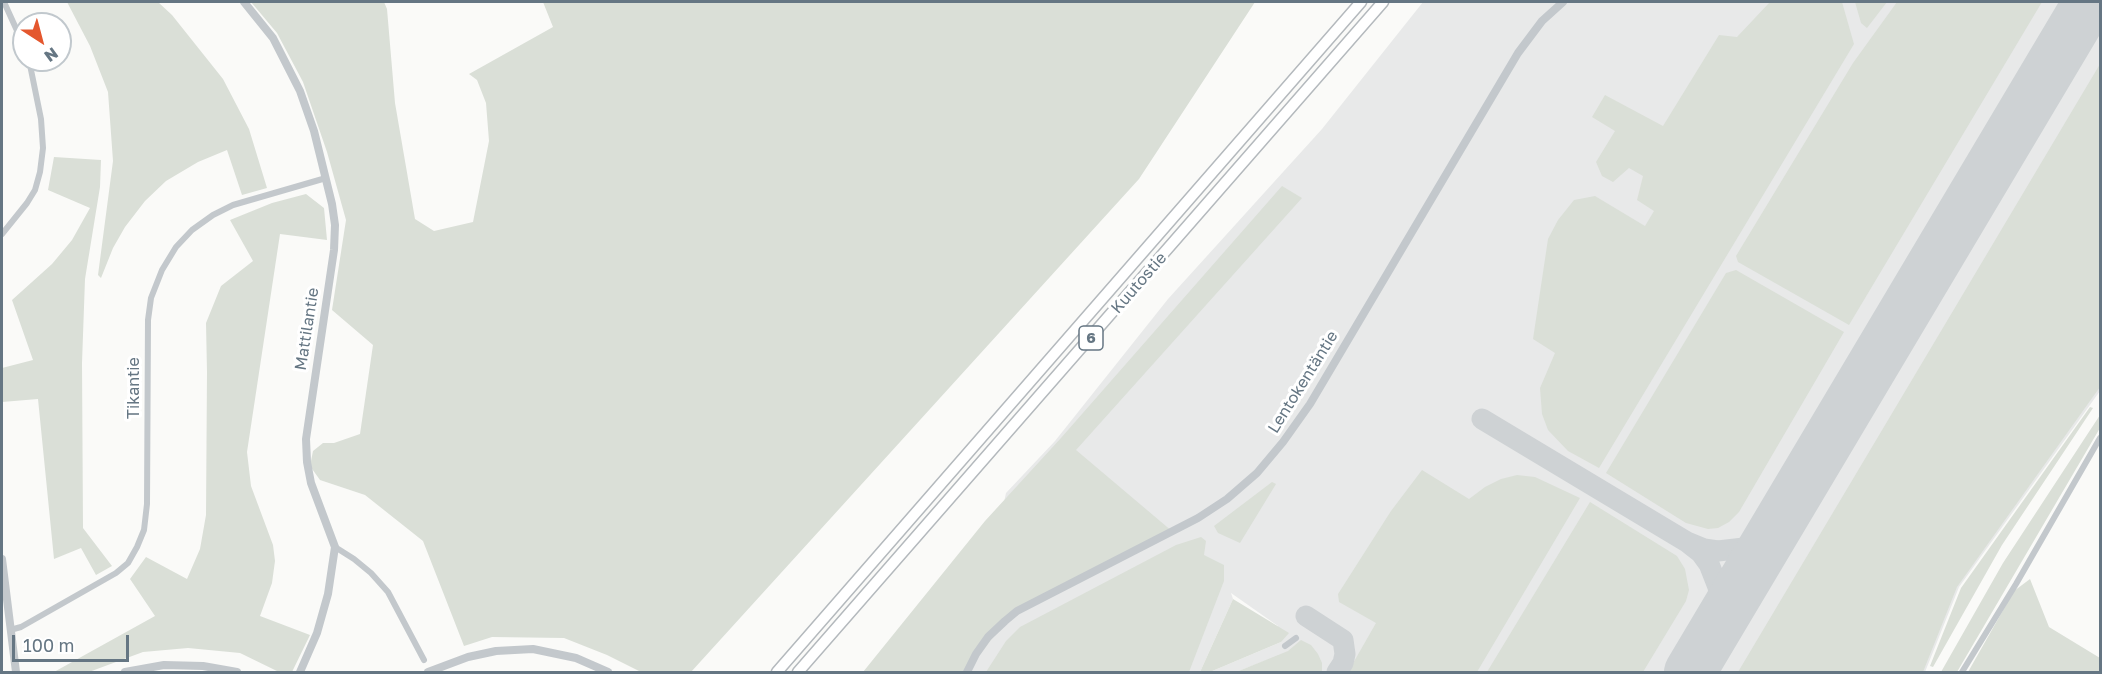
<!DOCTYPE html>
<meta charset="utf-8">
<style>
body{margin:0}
#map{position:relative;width:2102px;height:674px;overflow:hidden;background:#fafaf8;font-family:"Golos Text",sans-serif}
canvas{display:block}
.frame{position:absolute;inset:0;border:3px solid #657683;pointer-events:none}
.north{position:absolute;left:12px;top:12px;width:60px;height:60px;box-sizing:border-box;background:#fff;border:2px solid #c1c8cd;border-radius:50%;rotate:144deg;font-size:16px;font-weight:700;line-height:24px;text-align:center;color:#657683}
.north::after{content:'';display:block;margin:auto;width:21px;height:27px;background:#e4572e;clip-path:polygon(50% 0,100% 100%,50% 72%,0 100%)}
.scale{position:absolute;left:12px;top:635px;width:117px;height:27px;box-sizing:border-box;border:3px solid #657683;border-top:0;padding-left:8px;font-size:18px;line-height:21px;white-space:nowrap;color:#657683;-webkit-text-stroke:4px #fff;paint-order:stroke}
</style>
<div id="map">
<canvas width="2102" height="674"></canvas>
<div class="frame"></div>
<div class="north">N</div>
<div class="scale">100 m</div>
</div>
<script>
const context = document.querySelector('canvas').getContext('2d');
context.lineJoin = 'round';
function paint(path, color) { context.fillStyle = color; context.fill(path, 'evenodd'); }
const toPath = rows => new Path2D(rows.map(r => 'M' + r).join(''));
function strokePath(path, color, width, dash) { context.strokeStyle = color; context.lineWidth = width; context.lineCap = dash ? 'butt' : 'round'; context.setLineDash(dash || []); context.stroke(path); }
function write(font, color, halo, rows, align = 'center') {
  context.font = font + ' "Golos Text",sans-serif'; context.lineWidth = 6; context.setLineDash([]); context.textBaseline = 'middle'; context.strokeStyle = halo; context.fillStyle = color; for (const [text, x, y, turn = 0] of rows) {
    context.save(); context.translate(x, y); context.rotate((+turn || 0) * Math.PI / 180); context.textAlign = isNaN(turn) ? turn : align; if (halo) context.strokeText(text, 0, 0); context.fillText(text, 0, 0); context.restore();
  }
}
paint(toPath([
 [1423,2,2100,2,2100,391,1959,587,1925,672,1292,672,1288,652,1236,672,1210,672,1281,642,1275,633,1278,626,1231,593,1233,599,1200,672,967,672,1006,493,1055,441,1168,299,1322,129]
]), '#e8e9e9');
paint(toPath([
 [67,2,158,2,172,15,223,79,249,129,267,188,242,195,227,150,198,162,166,181,145,201,125,227,113,248,101,278,98,275,113,161,108,92,90,46],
 [251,2,384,2,387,9,395,103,415,219,434,231,473,222,489,141,486,103,477,80,469,74,553,27,543,2,1255,2,1139,179,691,672,641,672,607,655,564,638,492,637,464,646,423,541,365,495,320,480,310,466,313,451,323,443,334,443,360,434,373,345,332,310,346,220,327,152,303,82,277,33],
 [1770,2,1842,2,1854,44,1599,468,1568,451,1548,430,1542,414,1540,388,1555,353,1533,339,1548,239,1558,220,1574,200,1595,196,1645,226,1654,211,1637,200,1643,176,1629,168,1613,182,1602,176,1596,162,1615,131,1592,117,1605,95,1663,126,1719,35,1737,37],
 [1855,2,1887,2,1867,28,1861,23],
 [1897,2,2042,2,1849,325,1738,262,1736,256,1853,63],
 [2100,64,2100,387,1957,587,1923,672,1738,672],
 [54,157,101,160,100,187,85,279,82,363,83,528,112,566,96,575,81,548,54,559,38,399,2,402,2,368,33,360,12,300,52,264,72,240,90,208,48,190],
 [1282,186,1302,198,1076,450,1173,532,1005,621,967,672,863,672,985,521,1061,438],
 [306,194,324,208,327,240,280,234,247,452,251,486,273,545,275,561,272,583,260,616,310,635,292,672,279,672,240,653,188,648,143,652,89,672,54,672,155,616,130,579,146,557,187,579,200,549,206,515,207,372,206,323,221,286,253,261,230,220,272,203],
 [1736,270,1844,332,1739,512,1729,522,1718,528,1708,529,1686,523,1606,473,1726,273],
 [2090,407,2093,408,2002,545,1933,667,1930,666,1961,588],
 [2100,415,2100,428,1957,672,1941,672,2003,563],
 [1422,470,1469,499,1485,487,1501,479,1517,475,1535,477,1580,498,1477,672,1348,672,1376,623,1339,602,1338,594,1391,511],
 [1272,482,1276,484,1240,543,1218,533,1214,526],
 [1590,502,1677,556,1685,569,1689,590,1686,601,1643,672,1487,672],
 [1201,537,1206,541,1204,555,1224,565,1224,581,1189,672,986,672,1006,641,1020,627,1176,545],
 [2030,579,2049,627,2100,658,2100,672,1968,672,2014,591],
 [1233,599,1289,633,1281,642,1210,672,1200,672],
 [1301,640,1311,645,1318,654,1322,663,1322,672,1236,672,1288,651]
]), '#dadfd7');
strokePath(toPath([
 [1482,419,1687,542],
 [1306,616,1343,640,1345,654,1343,663,1337,672],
 [1708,643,1718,613,1720,601,1718,587,1709,564,1701,553,1687,542,1704,549,1718,551,1744,548,1768,534,1782,518]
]), '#ced2d4', 21);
strokePath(toPath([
 [1690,672,2089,2]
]), '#ced2d4', 52);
const trunk = toPath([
 [777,672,1361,2],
 [798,672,1383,2]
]);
strokePath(trunk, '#b4b9bd', 13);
strokePath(toPath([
 [4,2,24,46],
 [2,234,27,203,35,190,40,172,43,148,41,119,29,60],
 [335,547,354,559,371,573,388,592,424,660],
 [10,630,21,627,116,573,128,563,137,547,144,530,147,504,148,320,151,298,162,270,176,247,192,230,213,215,233,205,326,178],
 [1285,646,1296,638],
 [1962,672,2016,584,2100,438]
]), '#c3c8cc', 6);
strokePath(toPath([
 [244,2,273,38,300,91,314,131,332,204,335,225,334,250,306,439,307,462,311,483,335,547,328,594,317,633,300,672],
 [2,559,16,672],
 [125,672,164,665,203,666,237,672],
 [428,672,468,657,496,651,533,649,576,658,608,672],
 [967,672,976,654,988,637,1005,621,1017,611,1198,518,1227,499,1257,473,1283,442,1310,404,1518,53,1542,21,1563,2]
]), '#c3c8cc', 8);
strokePath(trunk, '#fff', 10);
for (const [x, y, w] of [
 [1091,338,24]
]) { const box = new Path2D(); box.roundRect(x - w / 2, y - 12, w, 24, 4.5); context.fillStyle = '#fff'; context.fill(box); strokePath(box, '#657683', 1.5); }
write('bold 15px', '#657683', null, [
 ["6",1091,338]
]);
write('16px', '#657683', '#fff', [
 ["Kuutostie",1139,283,-49],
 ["Mattilantie",307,329,-81],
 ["Lentokentäntie",1303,382,-58],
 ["Tikantie",134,388,-90]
]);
</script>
